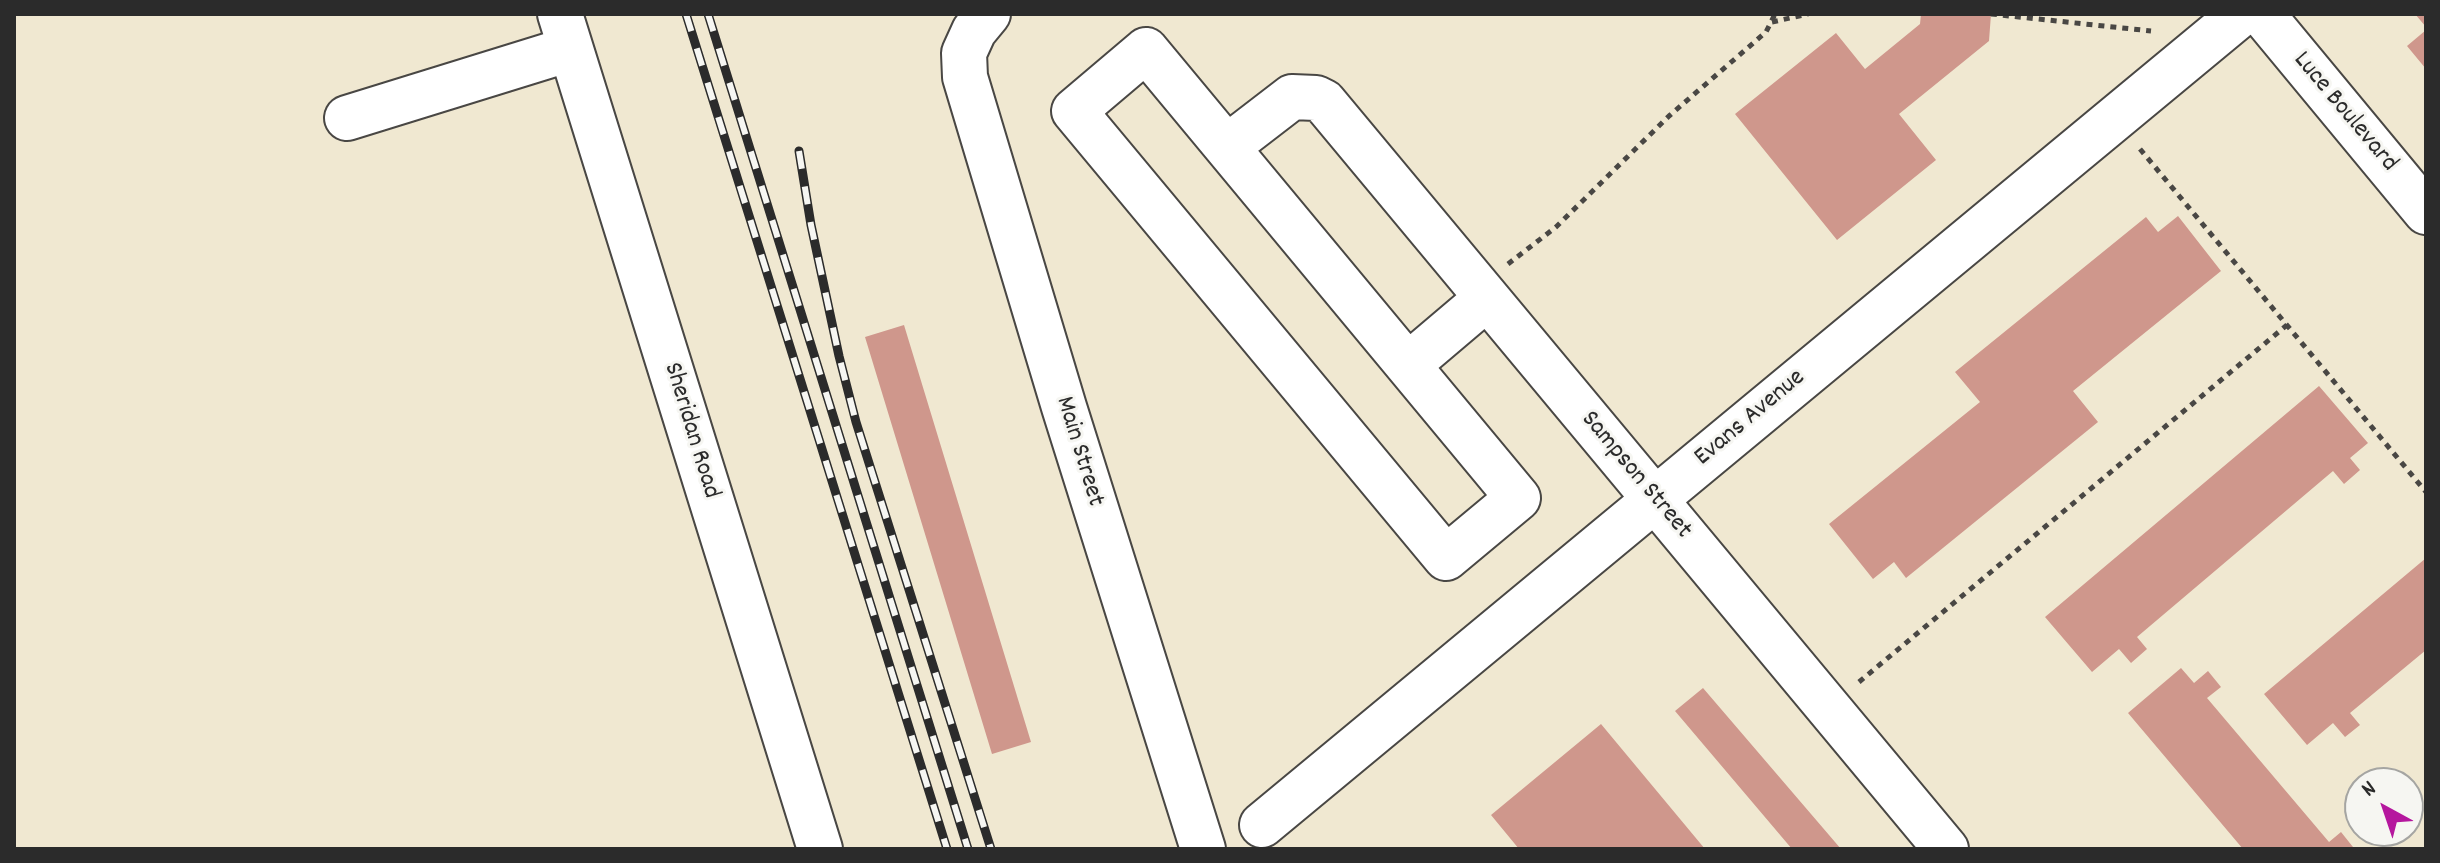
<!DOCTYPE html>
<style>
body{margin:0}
#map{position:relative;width:2440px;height:863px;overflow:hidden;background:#f0e8d1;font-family:Dekko,sans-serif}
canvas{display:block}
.frame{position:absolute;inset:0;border:16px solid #2b2b2b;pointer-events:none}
.north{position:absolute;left:2344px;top:767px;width:80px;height:80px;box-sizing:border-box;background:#f6f6f2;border:2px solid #a5a5a2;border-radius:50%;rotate:320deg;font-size:22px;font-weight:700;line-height:32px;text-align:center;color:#2b2b2b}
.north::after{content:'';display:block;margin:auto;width:28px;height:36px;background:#b5179e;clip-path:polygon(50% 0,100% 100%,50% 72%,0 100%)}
</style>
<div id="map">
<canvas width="2440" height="863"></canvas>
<div class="frame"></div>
<div class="north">N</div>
</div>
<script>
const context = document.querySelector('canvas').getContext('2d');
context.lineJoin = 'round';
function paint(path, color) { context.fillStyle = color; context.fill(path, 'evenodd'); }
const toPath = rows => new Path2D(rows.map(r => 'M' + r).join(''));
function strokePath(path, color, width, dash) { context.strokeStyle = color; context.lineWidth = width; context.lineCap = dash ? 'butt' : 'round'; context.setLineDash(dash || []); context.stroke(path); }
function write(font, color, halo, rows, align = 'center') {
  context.font = font + ' Dekko,sans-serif'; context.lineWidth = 6; context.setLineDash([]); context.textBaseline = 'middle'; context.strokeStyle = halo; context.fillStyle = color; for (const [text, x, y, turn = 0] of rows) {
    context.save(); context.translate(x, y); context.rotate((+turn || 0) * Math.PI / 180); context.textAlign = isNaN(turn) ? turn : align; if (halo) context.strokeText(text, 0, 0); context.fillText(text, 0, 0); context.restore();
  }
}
paint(toPath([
 [1921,14,1991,14,1989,41,1899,114,1936,160,1837,240,1735,114,1836,33,1865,69,1920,24],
 [2415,14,2426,14,2426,27],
 [2426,30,2426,69,2407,46],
 [2178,216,2221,271,2073,391,2098,422,1906,578,1894,562,1873,579,1829,524,1980,402,1955,372,2146,217,2158,232],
 [904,325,1031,742,992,754,865,337],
 [2319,386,2368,443,2350,458,2360,470,2344,484,2333,471,2137,637,2147,649,2131,663,2119,649,2092,672,2045,617],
 [2426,558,2426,650,2350,713,2360,725,2345,737,2333,723,2307,745,2264,694],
 [2181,668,2194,683,2208,671,2221,687,2207,698,2329,842,2341,832,2353,847,2243,849,2128,713],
 [1703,688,1841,849,1792,849,1675,711],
 [1601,724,1705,849,1519,849,1491,815]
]), '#cf978c');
const minor = toPath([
 [988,14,974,31,964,53,965,77,1064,407,1203,849],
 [2262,14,2426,212],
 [1146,50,1518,498,1446,558,1074,111,1146,50],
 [347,118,570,49],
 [1227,147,1292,97,1316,98,1324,102,1946,849],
 [1408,365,1487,298],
 [1262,825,2241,14]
]);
const highway = toPath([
 [560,14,820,849]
]);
strokePath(minor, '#494744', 48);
strokePath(highway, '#494744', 48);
strokePath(toPath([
 [1991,14,2151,31],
 [1772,22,1808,14],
 [2140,149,2426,492],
 [1508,264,1556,227,1669,116,1766,32,1775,14],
 [1859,682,2287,325]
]), '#494744', 5, [6, 6]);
strokePath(minor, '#fff', 44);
strokePath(highway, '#fff', 44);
const rail = toPath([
 [686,14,947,849],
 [708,14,968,849],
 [799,151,811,225,839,356,856,422,991,849]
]);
strokePath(rail, '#2b2b2b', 9);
strokePath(rail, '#f6f6f2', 6, [18]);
write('26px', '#2b2b2b', '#f6f6f2', [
 ["Luce Boulevard",2344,113,50],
 ["Evans Avenue",1751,419,-40],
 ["Sheridan Road",690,431,73],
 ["Main Street",1078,452,73],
 ["Sampson Street",1635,476,50]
]);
</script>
